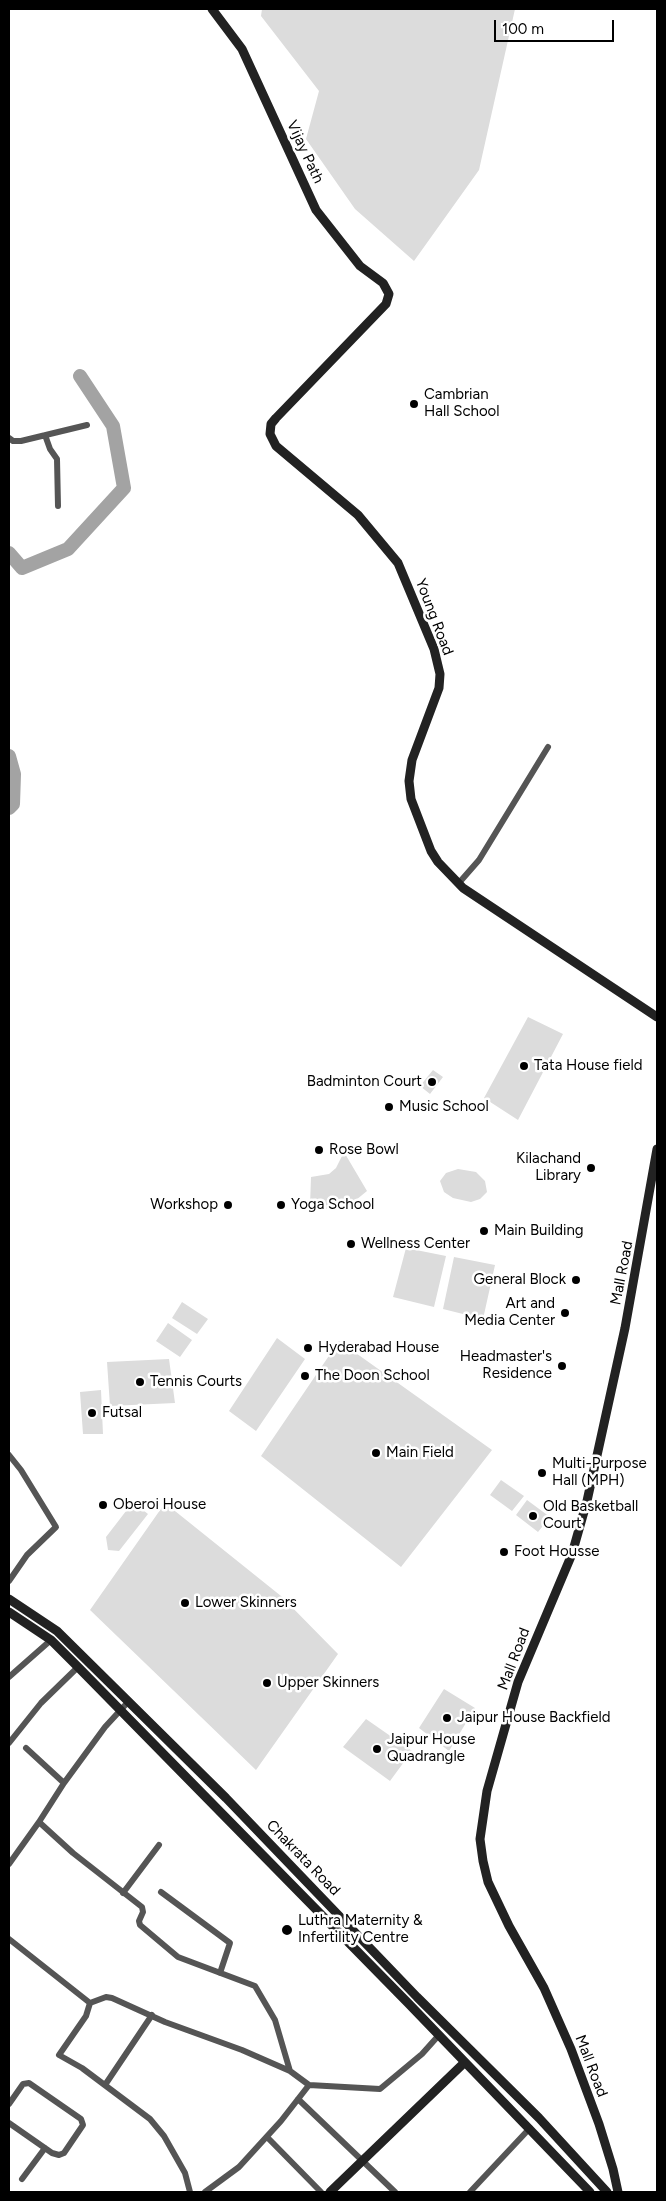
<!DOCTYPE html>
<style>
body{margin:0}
#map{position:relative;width:666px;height:2201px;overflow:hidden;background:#fff;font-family:Figtree,sans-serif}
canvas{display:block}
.frame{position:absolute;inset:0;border:10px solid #000;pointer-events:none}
.scale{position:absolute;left:494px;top:20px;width:120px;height:22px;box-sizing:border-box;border:2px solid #000;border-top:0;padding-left:6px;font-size:15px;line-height:18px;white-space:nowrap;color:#000;-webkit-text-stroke:4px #fff;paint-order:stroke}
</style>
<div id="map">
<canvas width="666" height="2201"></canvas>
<div class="frame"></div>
<div class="scale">100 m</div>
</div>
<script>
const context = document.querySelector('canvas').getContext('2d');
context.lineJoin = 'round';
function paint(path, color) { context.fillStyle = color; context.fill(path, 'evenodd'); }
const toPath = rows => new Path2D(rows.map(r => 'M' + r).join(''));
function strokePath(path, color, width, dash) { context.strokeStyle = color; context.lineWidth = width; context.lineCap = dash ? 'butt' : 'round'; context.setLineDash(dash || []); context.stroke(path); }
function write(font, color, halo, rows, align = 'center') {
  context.font = font + ' Figtree,sans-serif'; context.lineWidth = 5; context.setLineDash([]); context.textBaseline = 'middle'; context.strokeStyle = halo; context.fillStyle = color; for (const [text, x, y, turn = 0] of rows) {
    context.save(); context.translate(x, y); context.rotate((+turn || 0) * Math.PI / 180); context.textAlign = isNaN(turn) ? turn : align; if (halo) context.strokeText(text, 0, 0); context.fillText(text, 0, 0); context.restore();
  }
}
paint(toPath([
 [262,9,515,9,479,170,414,261,355,209,306,139,319,91,261,16],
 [528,1017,563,1034,518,1120,484,1098],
 [433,1070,443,1077,430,1094,420,1086],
 [344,1152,367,1191,356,1200,342,1205,325,1209,310,1206,311,1177,329,1174,336,1168],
 [458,1169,476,1172,485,1181,487,1192,480,1199,471,1202,453,1198,444,1192,440,1181,446,1173],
 [406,1248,446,1256,434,1307,393,1297],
 [454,1257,495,1265,483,1319,443,1309],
 [182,1302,208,1319,197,1334,172,1318],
 [168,1323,192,1340,180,1357,156,1341],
 [277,1338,305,1359,256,1431,229,1411],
 [339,1341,492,1450,401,1567,261,1456],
 [169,1359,175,1403,110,1406,107,1362],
 [101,1390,103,1434,83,1434,80,1392],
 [501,1480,524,1496,512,1511,490,1495],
 [527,1500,550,1517,538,1532,516,1515],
 [133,1502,148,1514,119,1551,108,1550,106,1537],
 [165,1503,281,1596,338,1654,256,1770,90,1610],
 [444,1689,475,1708,449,1751,419,1728],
 [366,1719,412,1751,390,1781,343,1747]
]), '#dcdcdc');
strokePath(toPath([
 [9,553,22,568,68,549,124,488,113,426,80,376],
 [9,756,14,774,13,804,9,808]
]), '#a3a3a3', 14);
strokePath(toPath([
 [45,435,50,449,57,459,58,506],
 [9,438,13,441,21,441,87,425],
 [458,884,479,860,548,747],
 [9,1455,21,1470,56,1527,27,1555,9,1581],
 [9,1677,51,1640],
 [128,1702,105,1727,64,1783,39,1822,73,1853,142,1907,143,1912,139,1921,140,1925,178,1957,255,1986,275,2020,290,2071],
 [9,1743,41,1703,78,1667],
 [26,1748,64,1783],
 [9,1864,39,1822],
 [161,1892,230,1943,220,1973],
 [123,1893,159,1845],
 [9,1939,90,2003,106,1997,112,1998,165,2022,242,2050,290,2071,309,2085,281,2121,239,2167,205,2192],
 [90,2003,86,2016,59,2055,82,2068,150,2119,164,2136,185,2173,190,2192],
 [105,2085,152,2015],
 [309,2085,380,2089,422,2054,439,2035],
 [298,2099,395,2192],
 [9,2104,23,2084,29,2083,81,2119,83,2125,64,2153,59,2155,52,2153,9,2123],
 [267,2137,321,2192],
 [22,2179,45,2148],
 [470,2192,530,2128]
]), '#555', 6);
strokePath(toPath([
 [212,9,242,49,316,210,360,266,383,283,389,294,386,304,276,418,271,424,270,434,276,446,358,515,398,563,434,649,440,674,439,688,412,760,409,781,411,799,431,851,438,862,463,888,657,1017],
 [9,1599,57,1631,226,1798,417,1997,539,2118,607,2192],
 [9,1612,51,1640,78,1667,408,2003,590,2192],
 [330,2192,465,2062],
 [618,2192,613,2169,599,2124,571,2049,544,1988,509,1926,488,1882,483,1861,480,1839,487,1791,518,1682,572,1554,587,1501,625,1328,657,1149]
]), '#222', 9);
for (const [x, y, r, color] of [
 [414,404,5,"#000"],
 [524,1066,5,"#000"],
 [432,1082,5,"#000"],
 [389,1107,5,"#000"],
 [319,1150,5,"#000"],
 [591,1168,5,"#000"],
 [228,1205,5,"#000"],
 [281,1205,5,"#000"],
 [484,1231,5,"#000"],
 [351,1244,5,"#000"],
 [576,1280,5,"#000"],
 [565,1313,5,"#000"],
 [308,1348,5,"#000"],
 [562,1366,5,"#000"],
 [305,1376,5,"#000"],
 [140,1382,5,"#000"],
 [92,1413,5,"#000"],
 [376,1453,5,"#000"],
 [542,1473,5,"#000"],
 [103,1505,5,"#000"],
 [533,1516,5,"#000"],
 [504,1552,5,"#000"],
 [185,1603,5,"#000"],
 [267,1683,5,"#000"],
 [447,1718,5,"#000"],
 [377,1749,5,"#000"],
 [287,1930,6,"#000"]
]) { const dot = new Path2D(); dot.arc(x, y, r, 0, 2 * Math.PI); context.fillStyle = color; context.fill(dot); strokePath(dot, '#fff', 2); }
write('15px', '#000', '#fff', [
 ["Vijay Path",305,152,65],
 ["Young Road",434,617,69],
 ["Mall Road",622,1273,-79],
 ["Mall Road",514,1659,-69],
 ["Chakrata Road",303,1858,46],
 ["Mall Road",591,2066,69]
]);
write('15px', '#000', '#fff', [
 ["Cambrian",424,395],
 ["Hall School",424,412],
 ["Tata House field",534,1066],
 ["Badminton Court",422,1082,"right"],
 ["Music School",399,1107],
 ["Rose Bowl",329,1150],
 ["Kilachand",581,1159,"right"],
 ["Library",581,1176,"right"],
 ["Workshop",218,1205,"right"],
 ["Yoga School",291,1205],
 ["Main Building",494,1231],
 ["Wellness Center",361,1244],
 ["General Block",566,1280,"right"],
 ["Art and",555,1304,"right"],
 ["Media Center",555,1321,"right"],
 ["Hyderabad House",318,1348],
 ["Headmaster's",552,1357,"right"],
 ["Residence",552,1374,"right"],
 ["The Doon School",315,1376],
 ["Tennis Courts",150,1382],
 ["Futsal",102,1413],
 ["Main Field",386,1453],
 ["Multi-Purpose",552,1464],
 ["Hall (MPH)",552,1481],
 ["Oberoi House",113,1505],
 ["Old Basketball",543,1507],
 ["Court",543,1524],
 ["Foot Housse",514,1552],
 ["Lower Skinners",195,1603],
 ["Upper Skinners",277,1683],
 ["Jaipur House Backfield",457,1718],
 ["Jaipur House",387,1740],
 ["Quadrangle",387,1757],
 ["Luthra Maternity &",298,1921],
 ["Infertility Centre",298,1938]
], 'left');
</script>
